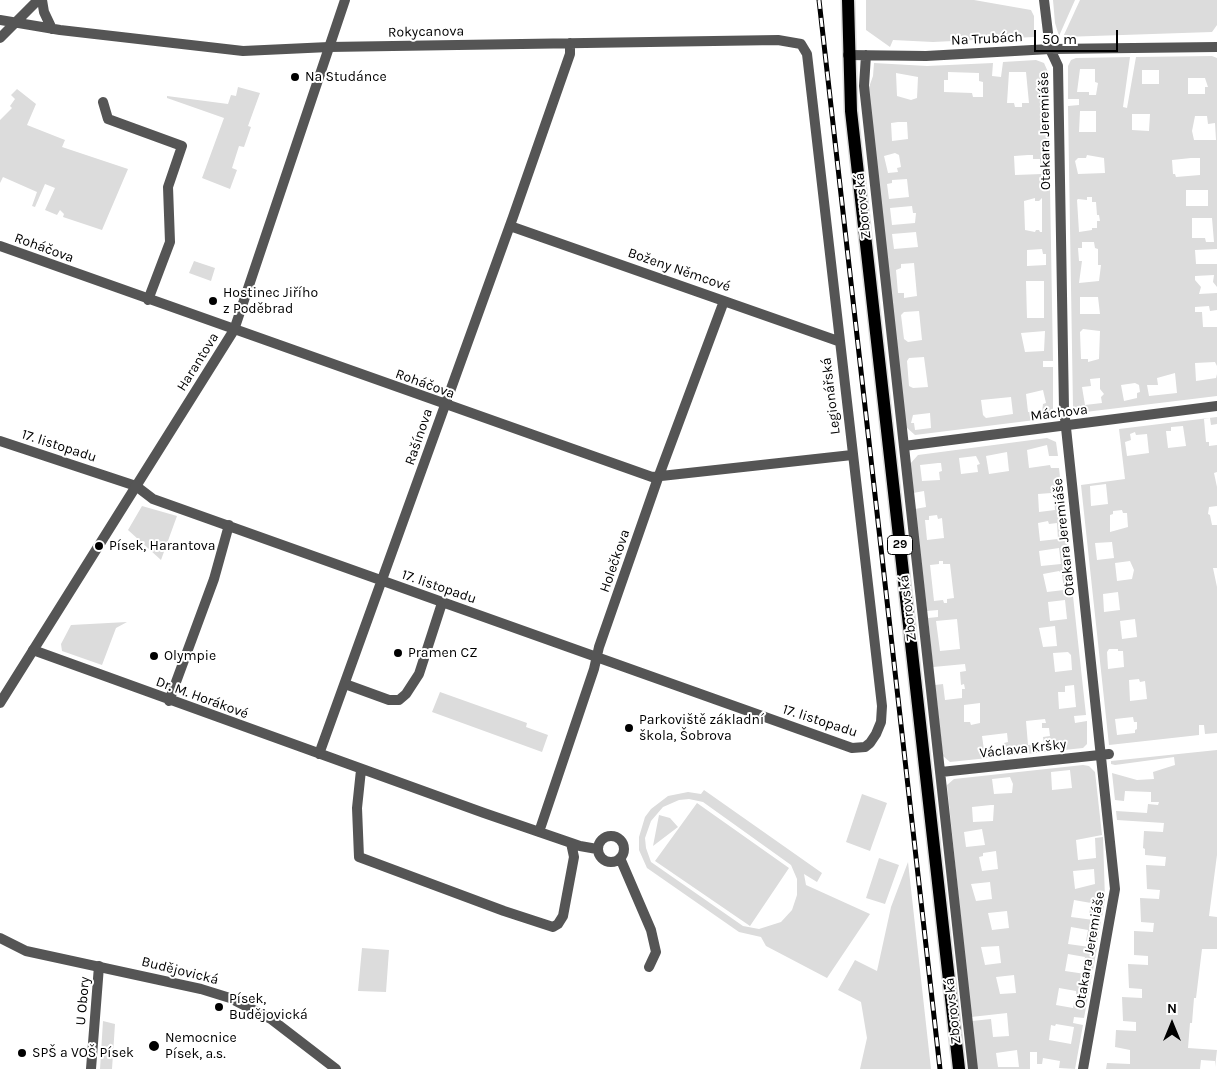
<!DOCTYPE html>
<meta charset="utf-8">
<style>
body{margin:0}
#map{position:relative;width:1217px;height:1069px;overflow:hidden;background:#fff;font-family:Karla,sans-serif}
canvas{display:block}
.north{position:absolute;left:1147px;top:999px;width:50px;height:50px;-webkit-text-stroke:4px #fff;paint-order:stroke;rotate:0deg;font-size:14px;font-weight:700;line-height:20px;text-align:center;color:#000}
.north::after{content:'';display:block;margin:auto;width:18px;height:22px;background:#000;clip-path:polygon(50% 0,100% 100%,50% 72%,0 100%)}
.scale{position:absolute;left:1034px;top:30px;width:84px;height:22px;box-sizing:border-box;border:2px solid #000;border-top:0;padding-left:6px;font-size:15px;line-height:18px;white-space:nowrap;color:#000;-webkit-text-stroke:4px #fff;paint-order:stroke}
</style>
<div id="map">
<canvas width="1217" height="1069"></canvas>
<div class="north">N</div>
<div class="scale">50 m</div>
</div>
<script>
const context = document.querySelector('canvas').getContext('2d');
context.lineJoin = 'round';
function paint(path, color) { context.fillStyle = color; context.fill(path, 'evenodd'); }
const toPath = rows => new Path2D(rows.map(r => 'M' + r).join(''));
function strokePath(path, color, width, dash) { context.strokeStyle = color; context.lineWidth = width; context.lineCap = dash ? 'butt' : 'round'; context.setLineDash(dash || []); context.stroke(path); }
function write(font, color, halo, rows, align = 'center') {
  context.font = font + ' Karla,sans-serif'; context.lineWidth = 4; context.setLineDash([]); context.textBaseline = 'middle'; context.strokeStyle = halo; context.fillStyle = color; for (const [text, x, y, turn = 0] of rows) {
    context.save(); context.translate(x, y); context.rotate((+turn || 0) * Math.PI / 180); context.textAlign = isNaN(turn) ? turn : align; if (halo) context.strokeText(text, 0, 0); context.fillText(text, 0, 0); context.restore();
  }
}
paint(toPath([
 [866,0,974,0,1031,10,1034,16,1034,37,933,42,893,40,890,47,866,30],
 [1053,0,1075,0,1059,36,1055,23],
 [1080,0,1217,0,1217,25,1212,32,1063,37],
 [1212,56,1217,58,1217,249,1195,250,1196,264,1217,264,1217,287,1213,282,1214,275,1195,276,1195,280,1201,287,1199,294,1217,293,1217,310,1210,311,1209,306,1195,307,1195,312,1202,312,1203,327,1217,327,1217,366,1215,362,1195,363,1196,381,1216,378,1217,374,1217,396,1077,413,1073,408,1068,106,1079,105,1079,99,1068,99,1068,66,1071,60,1076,58,1130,57,1123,107,1127,108,1136,57],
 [1080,69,1095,69,1095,82,1098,83,1096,95,1089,95,1089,92,1077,92],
 [1142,70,1159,70,1159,84,1142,84],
 [1205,78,1208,87,1205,87,1205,94,1188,94,1188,78],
 [1080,111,1096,111,1096,132,1079,132],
 [1132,114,1150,114,1149,131,1132,130],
 [1195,116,1207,116,1208,124,1215,123,1216,140,1194,140,1192,131],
 [1087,155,1104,158,1105,173,1078,174,1075,161,1078,158,1086,158],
 [1191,158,1200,158,1200,175,1176,177,1175,174,1173,174,1172,160],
 [1186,190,1208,190,1208,206,1186,206],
 [1087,197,1092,197,1092,202,1096,202,1097,215,1099,215,1100,221,1097,221,1097,228,1092,228,1092,230,1079,232,1077,200,1078,199,1087,200],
 [1192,218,1212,218,1214,242,1206,242,1205,238,1192,238],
 [1082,242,1094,242,1095,248,1098,249,1098,265,1101,265,1099,281,1079,283,1082,261,1079,261,1078,248,1082,248],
 [1080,297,1098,297,1100,314,1080,314],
 [1083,329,1100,331,1099,359,1088,362,1088,359,1081,359,1080,332],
 [1175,373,1177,393,1149,396,1147,385,1158,385,1157,378],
 [1100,378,1100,389,1104,394,1101,397,1102,403,1085,405,1082,387,1091,386,1090,379],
 [1135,383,1139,385,1140,392,1137,393,1137,398,1124,401,1121,385],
 [1036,60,1044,63,1048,72,1053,361,1043,361,1043,367,1053,367,1053,414,1051,418,915,435,906,427,868,90,873,76,874,63,927,66,993,63,992,76,1001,77,1003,62],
 [948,72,979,73,979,81,983,82,983,97,973,97,972,93,944,92,944,80,948,80],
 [1009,72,1026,72,1029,103,1022,103,1022,107,1015,107,1014,103,1007,103],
 [896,73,918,77,917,98,911,100,897,96],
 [898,122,907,122,908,139,892,141,891,123],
 [895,153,899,155,901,167,897,168,898,172,888,173,884,156],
 [1028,155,1033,155,1033,159,1040,159,1042,174,1015,175,1014,156],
 [907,179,909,197,889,199,887,184,892,183,892,180],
 [1035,198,1035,201,1039,201,1042,198,1042,232,1040,232,1039,230,1036,230,1035,232,1025,230,1024,201],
 [912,206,913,213,916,213,915,223,892,225,890,208],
 [916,232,918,247,894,249,892,234],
 [1042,249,1043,254,1046,254,1046,265,1027,266,1027,250],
 [914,263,917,296,904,298,904,293,898,293,896,270,901,268,901,264],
 [1026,281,1044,281,1044,318,1027,318],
 [919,311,922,340,908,342,904,339,901,315,904,312],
 [1045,331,1044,351,1025,352,1021,333],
 [924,357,928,387,913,388,909,386,907,361,909,358],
 [1043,390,1046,403,1043,404,1042,413,1028,412,1026,394],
 [1011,397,1013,414,986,418,983,415,981,400],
 [930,413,931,428,915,430,914,423,911,423,913,415],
 [238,87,260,93,248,126,251,127,244,147,239,146,232,168,237,170,230,189,202,178,224,118,167,98,167,96,228,104,231,95,236,96],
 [17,89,36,104,27,125,65,140,62,147,128,169,102,230,63,217,64,214,60,210,57,215,45,210,55,188,45,184,35,207,32,206,37,192,3,177,0,183,0,120,12,108,10,106,15,99,11,95],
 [194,261,215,268,211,281,189,273],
 [1217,417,1217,424,1211,425,1210,418,1204,419,1206,442,1209,442,1209,446,1217,445,1217,472,1214,473,1217,487,1217,506,1209,507,1208,514,1210,515,1212,525,1217,525,1217,568,1213,568,1217,587,1217,733,1205,734,1204,725,1199,725,1199,735,1109,745,1081,485,1125,479,1119,429],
 [1183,426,1186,446,1168,448,1166,431,1171,431,1171,427],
 [1135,432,1136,435,1147,434,1149,453,1127,456,1125,442,1131,440,1130,434],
 [1106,484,1108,504,1091,506,1090,486],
 [1122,510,1123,513,1127,513,1128,527,1110,532,1110,515,1113,514,1113,511],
 [1112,542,1114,558,1097,560,1095,543],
 [1130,561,1134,570,1132,579,1117,581,1115,563],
 [1118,592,1120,610,1104,612,1103,594],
 [1135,619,1137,637,1122,639,1120,621],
 [1118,649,1118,651,1123,651,1124,667,1108,669,1107,652,1109,649],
 [1139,679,1140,682,1145,681,1147,699,1130,701,1129,680],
 [1133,717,1134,722,1137,722,1137,729,1135,730,1135,733,1117,735,1115,719],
 [1047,438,1056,442,1058,456,1049,456,1047,445,1027,450,1029,468,1050,465,1051,468,1059,468,1086,715,1074,716,1075,723,1087,721,1087,744,1083,748,950,762,943,756,935,685,943,684,945,700,962,698,962,689,965,689,964,684,961,685,960,672,966,671,965,664,933,667,928,618,938,617,938,610,927,611,915,509,926,507,924,491,913,493,910,464,918,455],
 [1007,452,1009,471,989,474,986,456],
 [976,456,980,464,977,465,978,472,961,474,959,458],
 [938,463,941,463,942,471,939,472,940,480,922,481,920,465],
 [1051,493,1054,495,1055,510,1039,512,1038,494],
 [937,515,938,519,942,518,944,538,927,540,925,520,929,520,929,516],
 [1048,521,1049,524,1057,523,1058,539,1040,541,1038,523],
 [1059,548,1061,564,1041,566,1039,551],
 [939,561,943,561,943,564,950,564,954,598,947,599,947,603,944,603,943,600,934,601,930,565,939,564],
 [1059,571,1062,574,1064,590,1047,592,1043,574],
 [1065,600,1067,619,1050,621,1048,602],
 [957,619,960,649,940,651,936,621],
 [1055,626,1057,646,1043,647,1039,628],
 [1068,652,1071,655,1072,670,1055,672,1053,653],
 [1074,685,1076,707,1059,709,1058,692,1065,692,1065,686],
 [980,703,980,723,971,725,970,722,964,722,964,705],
 [1045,719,1046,723,1042,723,1042,728,1049,728,1050,736,1043,737,1044,744,1028,745,1026,721],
 [1007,733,1008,742,1004,743,1005,748,984,750,982,736],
 [142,506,177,516,161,560,128,530],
 [127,622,116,628,102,665,62,651,61,644,71,625],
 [440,692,527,723,526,727,548,735,542,752,432,712],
 [1217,750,1217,855,1209,916,1217,917,1217,949,1202,949,1196,998,1194,998,1192,1023,1190,1023,1188,1048,1217,1050,1215,1067,1215,1061,1201,1060,1200,1069,1106,1069,1107,1063,1130,1064,1130,1050,1115,1047,1116,1030,1136,1031,1136,1022,1123,1021,1122,997,1142,998,1142,989,1129,988,1128,964,1148,965,1148,956,1134,955,1134,931,1153,932,1154,923,1141,922,1140,898,1159,899,1160,890,1147,889,1146,865,1165,866,1166,857,1145,855,1145,849,1143,848,1144,831,1163,832,1164,823,1117,820,1116,811,1147,813,1148,804,1158,805,1159,802,1151,802,1151,792,1125,791,1124,801,1115,800,1112,773,1137,780,1154,779,1153,772,1175,765,1174,757,1115,765,1111,764,1111,761],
 [1083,765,1089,766,1095,772,1102,835,1076,840,1078,860,1096,858,1095,838,1103,837,1105,900,1102,917,1089,915,1091,903,1074,900,1071,917,1101,921,1097,943,1086,941,1088,930,1071,927,1068,944,1097,948,1093,970,1083,968,1085,957,1068,954,1065,971,1092,975,1084,1018,1074,1017,1073,1023,1083,1025,1075,1069,1059,1068,1060,1061,1043,1058,1042,1064,1037,1064,1037,1052,1030,1052,1030,1069,977,1069,972,1021,991,1019,993,1037,1009,1036,1007,1013,971,1017,947,785,954,779],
 [1070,770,1072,788,1052,790,1051,772],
 [1010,777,1013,784,1012,793,994,794,992,779],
 [991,805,994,805,993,821,973,822,972,807],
 [982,829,985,845,966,847,964,832],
 [996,851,998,869,982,871,979,857,983,856,983,853],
 [1094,869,1095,884,1075,889,1073,871],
 [990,882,992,899,976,901,971,884],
 [1007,911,1009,928,992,930,988,913],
 [999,946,1001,963,985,965,981,947],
 [1014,975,1016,993,1000,994,996,977],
 [1059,988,1076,991,1077,1003,1074,1003,1073,1008,1056,1005],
 [1056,1024,1074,1027,1071,1044,1049,1040,1051,1025,1055,1026],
 [1017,1050,1019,1067,998,1067,996,1053],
 [704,790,822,873,817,882,804,874,806,885,870,914,827,978,766,946,761,937,739,932,647,868,639,850,639,837,645,817,651,809,668,796,688,792,701,794],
 [689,799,703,802,791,865,797,879,797,895,792,910,781,922,759,929,743,926,651,862,646,848,645,838,651,821,663,807,679,800],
 [862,794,887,803,870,851,846,842],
 [697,803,789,868,750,926,655,861],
 [659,815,670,818,678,827,653,846],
 [879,858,899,865,885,904,866,898],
 [908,862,931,1069,860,1069,867,1038,861,1002,838,990,855,960,877,971,891,907],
 [362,948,389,950,386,992,358,991],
 [103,1021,115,1024,112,1069,100,1069]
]), '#dcdcdc');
const primary = toPath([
 [848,0,851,111,959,1069]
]);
strokePath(primary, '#dbdbdb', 15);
strokePath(toPath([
 [42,0,44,12,52,29],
 [1044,0,1050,49,1058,66,1064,409,1115,889,1083,1069],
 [0,20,60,30,243,51,329,47,778,40,801,44,807,54,882,706,881,722,876,734,870,743,865,747,852,748,153,499,136,486,0,441],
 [0,38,38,0],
 [848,55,926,56,1050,49,1217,47],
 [866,55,864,86,973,1069],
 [103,102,108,119,182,146,168,187,170,242,148,300],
 [510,226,838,341],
 [0,246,652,477,852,455],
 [904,446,1217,406],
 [33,650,484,813,580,846,597,849],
 [345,684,389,700,399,700,406,694,419,674,442,603],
 [169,701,214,579,229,525],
 [319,754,513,217,570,54,570,43],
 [361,770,357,808,359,857,504,911,553,927,558,924,563,916,574,857,571,843],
 [941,772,1109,754],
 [539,832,594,669,599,647,658,478,724,301],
 '598 849a13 13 0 1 1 26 0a13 13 0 1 1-26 0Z',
 [620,858,651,930,656,952,649,967],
 [91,1069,99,966]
]), '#555', 10);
strokePath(toPath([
 [0,703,234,330,345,0],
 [0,938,26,951,201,989,230,998,271,1019,336,1069]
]), '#555', 10);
strokePath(primary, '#000', 12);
const rail = toPath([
 [819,0,940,1069]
]);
strokePath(rail, '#000', 5);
strokePath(rail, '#fff', 3, [9]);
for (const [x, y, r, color] of [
 [295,77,5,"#000"],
 [213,301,5,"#000"],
 [99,546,5,"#000"],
 [398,653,5,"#000"],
 [154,656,5,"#000"],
 [629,728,5,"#000"],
 [219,1007,5,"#000"],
 [154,1046,6,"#000"],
 [22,1053,5,"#000"]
]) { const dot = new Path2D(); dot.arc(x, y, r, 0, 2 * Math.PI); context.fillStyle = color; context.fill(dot); strokePath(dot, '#fff', 2); }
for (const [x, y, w] of [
 [900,545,25]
]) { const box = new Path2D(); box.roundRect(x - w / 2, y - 9.5, w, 19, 4); context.fillStyle = '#fff'; context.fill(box); strokePath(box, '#000', 1); }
write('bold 12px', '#000', null, [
 ["29",900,545]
]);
write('14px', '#000', '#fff', [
 ["Rokycanova",426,32,-1],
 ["Na Trubách",987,39,-3],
 ["Otakara Jeremiáše",1045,131,-91],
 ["Zborovská",863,206,-96],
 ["Roháčova",44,248,20],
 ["Boženy Němcové",679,270,19],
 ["Harantova",198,362,-58],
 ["Roháčova",425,384,20],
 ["Legionářská",831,396,-97],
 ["Máchova",1059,413,-7],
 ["Rašínova",419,437,-71],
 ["17. listopadu",59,446,18],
 ["Otakara Jeremiáše",1064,537,-96],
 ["Holečkova",615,561,-71],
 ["17. listopadu",439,587,19],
 ["Zborovská",908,608,-97],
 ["Dr. M. Horákové",202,698,20],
 ["17. listopadu",820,721,18],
 ["Václava Kršky",1023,749,-6],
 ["Otakara Jeremiáše",1090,950,-80],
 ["Budějovická",180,971,14],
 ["U Obory",83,1001,-85],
 ["Zborovská",953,1011,-96]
]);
write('14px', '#000', '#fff', [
 ["Na Studánce",305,77],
 ["Hostinec Jiřího",223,293],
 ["z Poděbrad",223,309],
 ["Písek, Harantova",109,546],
 ["Pramen CZ",408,653],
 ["Olympie",164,656],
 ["Parkoviště základní",639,720],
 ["škola, Šobrova",639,736],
 ["Písek,",229,999],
 ["Budějovická",229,1015],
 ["Nemocnice",165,1038],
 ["Písek, a.s.",165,1054],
 ["SPŠ a VOŠ Písek",32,1053]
], 'left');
</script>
